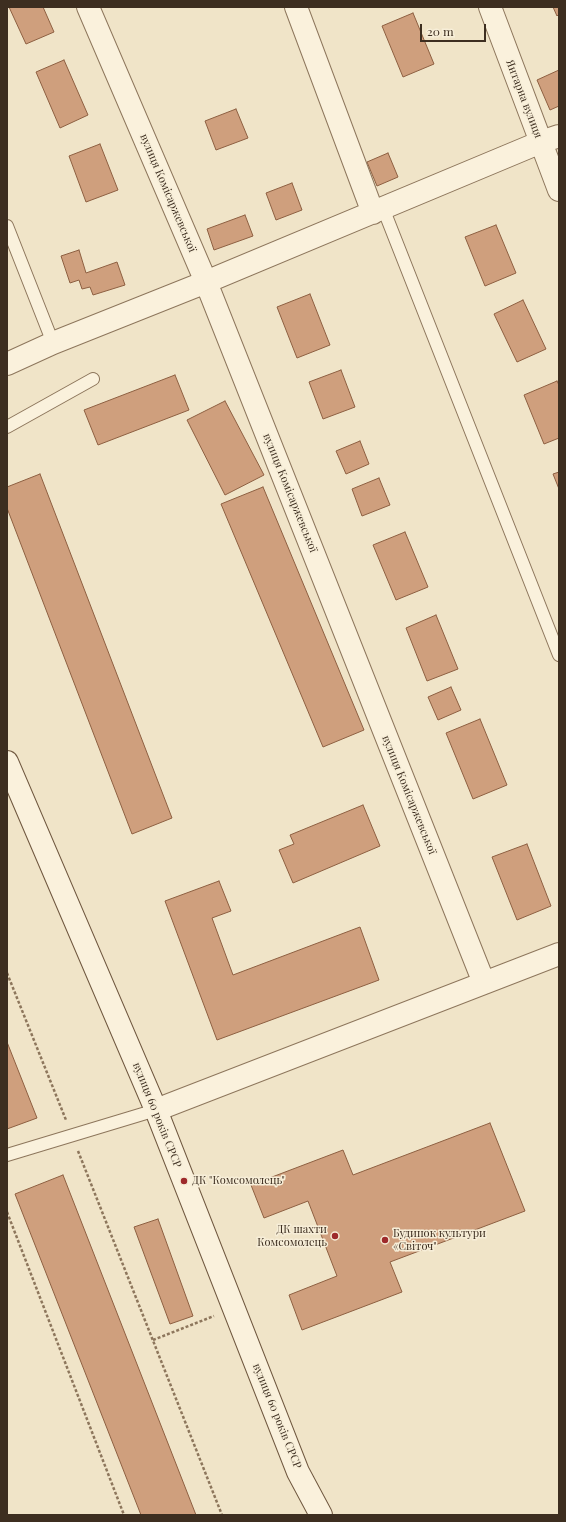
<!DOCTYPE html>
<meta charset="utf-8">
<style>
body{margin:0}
#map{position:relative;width:566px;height:1522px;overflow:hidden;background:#f0e4c8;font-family:"Playfair Display",serif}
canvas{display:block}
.frame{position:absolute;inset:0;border:8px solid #3d2e20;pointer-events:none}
.scale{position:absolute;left:420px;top:24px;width:66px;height:18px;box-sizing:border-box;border:2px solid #3d2e20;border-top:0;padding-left:5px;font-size:12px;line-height:14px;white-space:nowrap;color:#3d2e20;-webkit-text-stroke:3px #f7eed8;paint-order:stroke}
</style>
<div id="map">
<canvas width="566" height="1522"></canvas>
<div class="frame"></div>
<div class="scale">20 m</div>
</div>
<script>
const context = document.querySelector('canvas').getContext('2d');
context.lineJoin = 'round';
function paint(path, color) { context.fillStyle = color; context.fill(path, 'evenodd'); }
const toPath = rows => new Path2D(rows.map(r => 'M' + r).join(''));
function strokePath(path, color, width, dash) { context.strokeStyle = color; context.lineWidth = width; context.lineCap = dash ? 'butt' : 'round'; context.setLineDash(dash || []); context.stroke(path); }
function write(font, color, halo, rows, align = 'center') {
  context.font = font + ' "Playfair Display",serif'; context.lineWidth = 3; context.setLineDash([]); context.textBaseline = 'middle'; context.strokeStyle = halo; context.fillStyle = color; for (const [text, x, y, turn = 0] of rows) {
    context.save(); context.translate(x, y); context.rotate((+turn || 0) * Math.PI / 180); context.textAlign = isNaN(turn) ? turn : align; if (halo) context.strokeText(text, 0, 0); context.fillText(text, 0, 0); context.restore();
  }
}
const building = toPath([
 [9,7,43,7,54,32,26,44,9,7],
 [553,7,559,7,559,14,557,16,553,7],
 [413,13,434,64,403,77,382,26,413,13],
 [64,60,88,115,60,128,36,72,64,60],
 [559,70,559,106,550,110,537,80,559,70],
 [236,109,248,138,216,150,205,121,236,109],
 [100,144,118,190,86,202,69,156,100,144],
 [388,153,398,177,377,186,367,162,388,153],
 [292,183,302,210,276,220,266,193,292,183],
 [245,215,253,236,214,250,207,229,245,215],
 [496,225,516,273,485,286,465,237,496,225],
 [79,250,86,273,117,262,125,285,93,295,90,287,82,289,79,280,70,283,61,256,79,250],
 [310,294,330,345,297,358,277,307,310,294],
 [523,300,546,349,517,362,494,314,523,300],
 [341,370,355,407,323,419,309,382,341,370],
 [175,375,189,410,98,445,84,410,175,375],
 [557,381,559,385,559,438,544,444,524,395,557,381],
 [225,401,264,475,225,495,187,420,225,401],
 [360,441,369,464,346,474,336,451,360,441],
 [559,472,559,489,553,474,559,472],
 [40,474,172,818,132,834,7,508,7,487,40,474],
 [379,478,390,505,362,516,352,489,379,478],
 [263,487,364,730,323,747,221,504,263,487],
 [405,532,428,587,396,600,373,545,405,532],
 [436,615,458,669,427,681,406,628,436,615],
 [451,687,461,710,438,720,428,697,451,687],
 [480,719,507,785,473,799,446,733,480,719],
 [363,805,380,846,293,883,279,850,294,844,290,835,363,805],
 [527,844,551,906,517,920,492,857,527,844],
 [219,881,231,911,212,918,233,975,360,927,379,980,217,1040,165,901,219,881],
 [7,1042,37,1118,7,1129,7,1042],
 [490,1123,525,1211,390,1262,402,1292,302,1330,289,1295,337,1276,308,1201,264,1218,251,1185,343,1150,353,1175,490,1123],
 [63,1175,196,1515,141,1515,15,1194,63,1175],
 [158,1219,193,1316,170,1324,134,1227,158,1219]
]);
paint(building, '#cf9f7d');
strokePath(building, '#8d5f41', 1);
const lane = toPath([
 [383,208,559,655],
 [7,226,53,343],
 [7,427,93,379],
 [7,1155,156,1110]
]);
const street = toPath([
 [88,7,206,282,484,983],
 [296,7,373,213],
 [490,7,559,190],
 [7,364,53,343,206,282,541,142,559,136],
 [156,1110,559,954]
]);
const secondary = toPath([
 [7,762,156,1110,298,1472,321,1515]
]);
strokePath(lane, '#8d765c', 14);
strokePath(street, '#8d765c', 24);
strokePath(secondary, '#6f573f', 24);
strokePath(toPath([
 [7,973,66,1120],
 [78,1151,222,1515],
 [7,1212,124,1515],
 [153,1340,214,1316]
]), '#8d765c', 2.5, [3, 2]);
strokePath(lane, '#faf1dc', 12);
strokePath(street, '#faf1dc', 22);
strokePath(secondary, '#faf1dc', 22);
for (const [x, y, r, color] of [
 [184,1181,4,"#9e2a2b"],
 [335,1236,4,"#9e2a2b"],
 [385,1240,4,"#9e2a2b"]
]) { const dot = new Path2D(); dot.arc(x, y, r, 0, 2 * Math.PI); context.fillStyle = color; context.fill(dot); strokePath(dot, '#f7eed8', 1.5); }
write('11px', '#3d2e20', '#f7eed8', [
 ["Янтарна вулиця",524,99,69],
 ["вулиця Комісаржевської",168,193,67],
 ["вулиця Комісаржевської",290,493,68],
 ["вулиця Комісаржевської",409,795,68],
 ["вулиця 60 років СРСР",157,1115,68],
 ["вулиця 60 років СРСР",277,1416,68]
]);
write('11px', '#3d2e20', '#f7eed8', [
 ["ДК \"Комсомолець\"",192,1181],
 ["ДК шахти",327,1230,"right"],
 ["Комсомолець",327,1243,"right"],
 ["Будинок культури",393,1234],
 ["«Світоч\"",393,1247]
], 'left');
</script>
